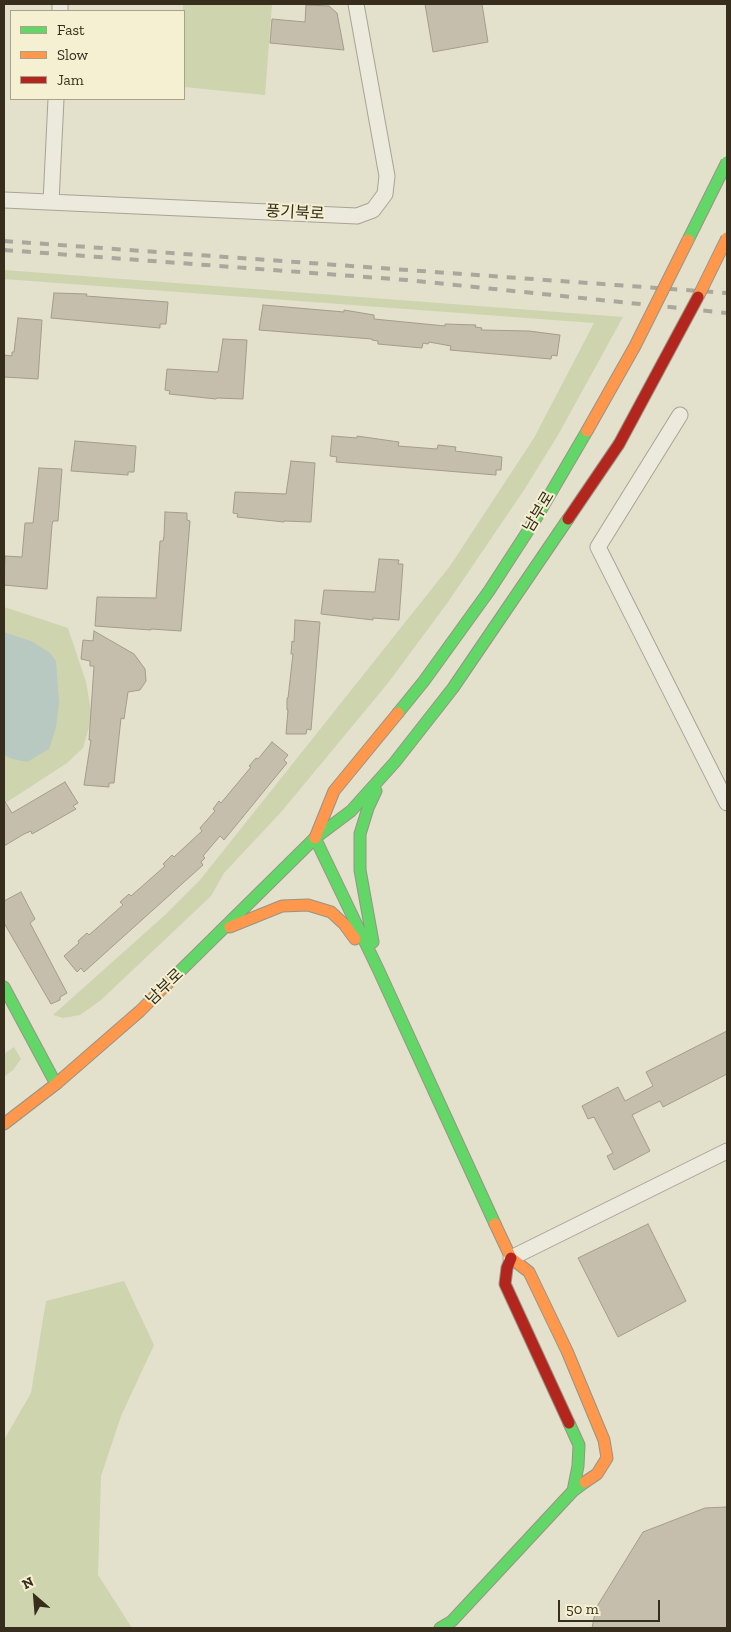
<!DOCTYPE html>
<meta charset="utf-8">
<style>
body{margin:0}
#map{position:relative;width:731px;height:1632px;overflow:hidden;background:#e3e0cc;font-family:"Zilla Slab",serif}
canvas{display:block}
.frame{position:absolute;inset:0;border:5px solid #362d1d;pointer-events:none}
.legend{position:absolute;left:10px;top:10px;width:175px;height:90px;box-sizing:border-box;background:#f4f0d1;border:1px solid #a8a289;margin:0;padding:6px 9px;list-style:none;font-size:15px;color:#362d1d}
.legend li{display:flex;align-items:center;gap:10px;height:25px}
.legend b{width:25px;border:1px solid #a8a289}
.north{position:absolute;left:10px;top:1572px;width:50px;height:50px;-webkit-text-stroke:4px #f4f0d1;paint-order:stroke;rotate:333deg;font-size:14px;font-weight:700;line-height:20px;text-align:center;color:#362d1d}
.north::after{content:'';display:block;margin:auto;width:18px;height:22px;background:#362d1d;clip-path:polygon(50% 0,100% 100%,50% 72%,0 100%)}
.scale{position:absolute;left:558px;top:1600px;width:102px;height:22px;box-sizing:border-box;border:2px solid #362d1d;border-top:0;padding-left:6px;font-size:15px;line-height:18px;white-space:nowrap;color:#362d1d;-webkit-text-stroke:4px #f4f0d1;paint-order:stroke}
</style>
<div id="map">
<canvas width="731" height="1632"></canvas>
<div class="frame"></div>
<ul class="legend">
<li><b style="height:6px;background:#63d668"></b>Fast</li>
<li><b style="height:6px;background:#ff974d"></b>Slow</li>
<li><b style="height:6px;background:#b3261e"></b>Jam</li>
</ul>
<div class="north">N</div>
<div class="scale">50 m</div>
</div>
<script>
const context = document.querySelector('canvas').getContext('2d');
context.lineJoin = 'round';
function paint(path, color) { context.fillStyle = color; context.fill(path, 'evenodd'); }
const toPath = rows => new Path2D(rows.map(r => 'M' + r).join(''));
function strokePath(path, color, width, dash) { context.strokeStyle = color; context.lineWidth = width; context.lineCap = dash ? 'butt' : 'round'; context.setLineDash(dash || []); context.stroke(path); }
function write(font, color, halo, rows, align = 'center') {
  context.font = font + ' "Zilla Slab","Noto Sans KR",serif'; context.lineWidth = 4; context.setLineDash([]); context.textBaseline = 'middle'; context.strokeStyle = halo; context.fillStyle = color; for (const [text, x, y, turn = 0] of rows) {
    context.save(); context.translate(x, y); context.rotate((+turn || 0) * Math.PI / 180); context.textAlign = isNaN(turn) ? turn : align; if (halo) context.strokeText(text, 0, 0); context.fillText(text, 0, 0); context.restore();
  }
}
paint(toPath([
 [183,4,272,4,265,95,184,87],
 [4,270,623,317,558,435,524,490,448,602,388,683,282,811,224,873,211,896,101,1000,80,1015,63,1018,53,1015,165,915,200,880,450,566,534,438,594,323,4,279],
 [4,607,68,628,86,682,92,716,83,748,67,763,4,804],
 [14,1047,21,1059,13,1070,4,1077,4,1054],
 [124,1281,154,1345,121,1416,101,1476,98,1575,132,1628,4,1628,4,1440,31,1393,46,1301]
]), '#cdd4ae');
paint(toPath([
 [4,632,33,642,50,653,56,661,59,703,56,727,49,749,27,762,12,759,4,755]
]), '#b7c9c1');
const building = toPath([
 [425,4,482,4,488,42,433,52,425,4],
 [306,5,329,6,337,13,344,50,270,43,272,19,305,22,306,5],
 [54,293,87,294,86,296,168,302,166,324,160,324,160,328,51,318,54,293],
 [263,305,344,312,344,310,374,315,374,319,445,326,445,324,476,325,475,327,482,328,481,330,529,331,560,335,557,356,552,355,551,359,450,350,451,346,429,342,428,344,423,343,422,348,378,344,378,341,372,340,372,339,259,330,263,305],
 [18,318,42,320,38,379,4,377,4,355,12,356,12,352,14,352,18,318],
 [223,339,247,340,243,399,217,398,216,399,169,394,170,391,165,390,167,369,218,372,223,339],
 [332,436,357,438,357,436,399,442,398,446,437,449,438,445,456,447,455,451,502,457,501,470,496,470,496,475,336,462,337,457,330,456,332,436],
 [75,441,136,446,134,472,128,472,128,475,71,471,75,441],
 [291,461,315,463,311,522,284,521,284,522,237,517,238,514,233,513,235,492,286,494,291,461],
 [39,468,62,469,58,521,53,521,52,525,47,589,4,585,5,556,22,557,25,523,33,523,39,468],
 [165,512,187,513,187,520,190,521,181,631,151,629,151,630,95,626,97,597,156,598,160,541,163,541,164,536,165,512],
 [379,559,399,560,398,564,403,564,399,620,373,618,373,620,321,614,324,590,375,592,379,559],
 [295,620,320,622,311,730,307,729,306,734,286,734,288,710,287,710,287,698,288,698,293,654,291,654,292,641,294,642,295,620],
 [94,631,134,654,145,669,146,681,140,690,128,692,124,719,121,718,114,783,109,783,109,787,84,785,91,740,89,740,94,666,90,666,90,661,81,659,83,640,93,641,94,631],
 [272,742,288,755,284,760,287,763,224,840,220,836,203,856,205,858,201,862,203,865,84,972,81,968,77,972,64,956,79,943,78,941,87,933,89,935,123,905,120,902,129,894,131,896,165,866,163,864,172,855,174,857,202,831,200,828,215,811,213,809,219,801,221,803,251,767,249,766,256,758,258,759,272,742],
 [65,782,78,803,73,806,76,809,32,834,31,831,24,834,4,846,4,800,12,813,65,782],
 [21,892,35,919,30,923,67,993,60,997,60,1000,51,1004,4,923,4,901,21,892],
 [727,1031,727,1074,663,1107,660,1101,632,1115,650,1151,614,1170,607,1156,613,1153,594,1117,588,1119,582,1106,618,1087,625,1101,653,1086,646,1072,727,1031],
 [648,1224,686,1301,618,1337,578,1258,648,1224],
 [727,1507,727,1628,592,1628,596,1608,643,1532,705,1508,727,1507]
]);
paint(building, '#c6bead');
strokePath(building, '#a39c8b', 1);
const street = toPath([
 [60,11,60,4],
 [4,200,357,216,373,210,385,194,387,176,356,4],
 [51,202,56,99],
 [680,415,598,547,727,803],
 [511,1258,727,1151]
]);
const fast = toPath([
 [398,713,424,681,489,591,535,520,587,431],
 [315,838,378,969,495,1224],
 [373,942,360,870,360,834,368,808,376,791],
 [168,983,315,838,351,811,395,762,453,688,568,519],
 [4,987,56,1084],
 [569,1423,579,1445,578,1466,573,1491],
 [440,1628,452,1621,573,1491,585,1482]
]);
const slow = toPath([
 [315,838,334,791,398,713],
 [230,927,282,906,308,905,331,912,344,924,355,939],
 [4,1124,56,1084,140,1011,168,983],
 [495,1224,511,1258,529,1272,567,1351,604,1440,607,1458,597,1474,585,1482]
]);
const jam = toPath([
 [568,519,619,444],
 [511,1258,507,1268,505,1284,569,1423]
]);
strokePath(street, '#a8a495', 17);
strokePath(fast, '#979485', 13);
strokePath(slow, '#979485', 13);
strokePath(jam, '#979485', 13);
strokePath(street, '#ece9dd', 15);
strokePath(fast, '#63d668', 11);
strokePath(slow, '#ff974d', 11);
strokePath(jam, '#b3261e', 11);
strokePath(toPath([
 [4,241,727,293],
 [4,250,407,280,727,313]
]), '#aaa89d', 4, [9, 9]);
const fastBridge = toPath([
 [688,240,727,162]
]);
const slowBridge = toPath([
 [698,297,727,238],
 [587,431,635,346,688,240]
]);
const jamBridge = toPath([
 [619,444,698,297]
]);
strokePath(fastBridge, '#979485', 13, []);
strokePath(slowBridge, '#979485', 13, []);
strokePath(jamBridge, '#979485', 13, []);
strokePath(fastBridge, '#63d668', 11);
strokePath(slowBridge, '#ff974d', 11);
strokePath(jamBridge, '#b3261e', 11);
write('16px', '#362d1d', '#f4f0d1', [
 ["풍기북로",295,213,3],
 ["남부로",539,512,-59],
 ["남부로",165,987,-44]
]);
</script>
